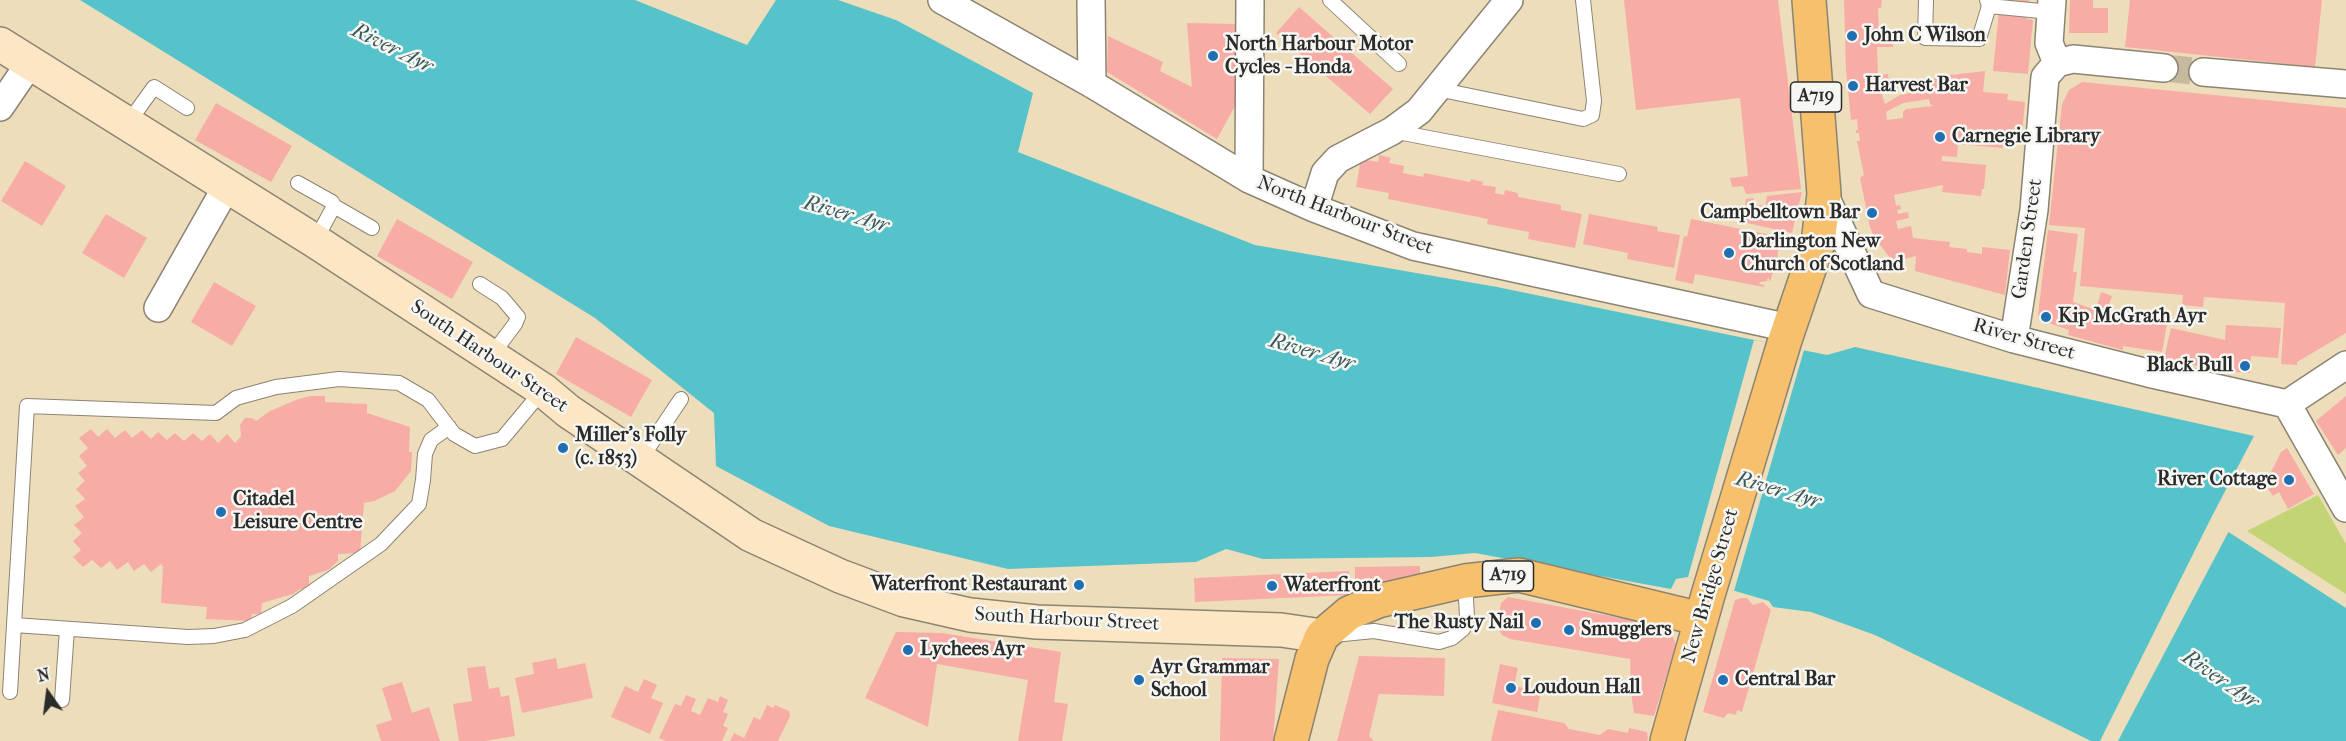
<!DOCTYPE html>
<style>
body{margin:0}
#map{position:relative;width:2346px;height:741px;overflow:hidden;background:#edddbb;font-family:"IM FELL French Canon",serif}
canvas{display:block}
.north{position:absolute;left:18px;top:663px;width:60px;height:60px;-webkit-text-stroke:4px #f6f6f2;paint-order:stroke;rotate:346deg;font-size:16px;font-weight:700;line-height:24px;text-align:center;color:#2b2b2b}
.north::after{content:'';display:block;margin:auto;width:21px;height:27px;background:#2b2b2b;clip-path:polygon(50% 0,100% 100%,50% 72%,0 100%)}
</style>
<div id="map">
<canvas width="2346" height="741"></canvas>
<div class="north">N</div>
</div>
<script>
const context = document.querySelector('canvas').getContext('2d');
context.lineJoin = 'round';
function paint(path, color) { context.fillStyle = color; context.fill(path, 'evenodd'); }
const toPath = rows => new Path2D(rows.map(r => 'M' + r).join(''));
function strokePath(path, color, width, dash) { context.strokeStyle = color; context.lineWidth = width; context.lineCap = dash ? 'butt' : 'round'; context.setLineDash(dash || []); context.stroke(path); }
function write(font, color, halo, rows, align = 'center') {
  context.font = font + ' "IM FELL French Canon",serif'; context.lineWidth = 5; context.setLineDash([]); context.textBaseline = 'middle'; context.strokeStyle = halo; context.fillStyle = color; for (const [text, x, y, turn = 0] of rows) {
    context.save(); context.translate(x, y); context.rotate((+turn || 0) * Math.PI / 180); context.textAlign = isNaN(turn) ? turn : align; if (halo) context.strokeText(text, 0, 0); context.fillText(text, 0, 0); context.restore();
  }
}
paint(toPath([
 [2318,495,2346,544,2346,594,2247,531]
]), '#c2d476');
paint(toPath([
 [80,0,635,0,747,45,776,0,838,0,896,20,1033,93,1018,152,1255,245,1497,287,1827,355,1855,347,2254,436,2210,520,2346,608,2346,741,2091,741,1875,635,1811,612,1773,607,1769,601,1688,577,1676,579,1671,589,1475,553,1431,557,1263,559,1226,549,1196,562,1008,569,829,526,716,466,714,413,595,318]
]), '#56c3cb');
paint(toPath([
 [1754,340,1804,350,1734,591,1688,577],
 [2210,520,2230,529,2118,741,2100,741]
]), '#edddbb');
paint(toPath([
 [1624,0,1778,0,1801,189,1746,194,1743,186,1732,187,1730,178,1748,176,1740,98,1636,110],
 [1844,0,1882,0,1881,8,1878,8,1879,33,1892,32,1893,47,1877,47,1878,75,1888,74,1889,86,1880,89,1885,104,1900,95,1927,90,1927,81,1942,76,1985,71,1983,92,2008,94,2007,100,2025,102,2021,143,2003,141,2003,148,1958,144,1957,157,1942,156,1942,161,1986,165,1984,189,1982,189,1981,196,1942,192,1943,185,1894,195,1896,206,1900,205,1901,209,1897,210,1898,214,1908,212,1909,218,1896,221,1898,229,1911,226,1913,238,1950,242,1949,247,1967,249,1967,252,1982,254,1982,247,2010,250,2005,295,1915,271,1916,256,1893,262,1874,237,1870,227,1860,178,1864,175,1857,141,1860,141,1859,133,1856,133,1856,130,1858,130,1857,119,1851,120,1846,70],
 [1929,99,1930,104,1933,106,1906,109,1903,112,1903,118,1887,120,1886,112,1903,103],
 [2000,0,2029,0,2027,19,2033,20,2028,74,1993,71],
 [2070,0,2093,0,2093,8,2108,8,2108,33,2069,33],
 [2130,0,2322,0,2315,67,2125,47],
 [1299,7,1393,89,1370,114,1276,33],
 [1187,23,1237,24,1235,106,1217,139,1107,72,1108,36,1163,62,1160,71,1192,87],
 [2082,82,2346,108,2346,333,2297,362,2297,365,2281,364,2285,303,2204,297,2203,307,2182,305,2183,295,2080,286,2085,228,2049,225,2062,104,2069,90],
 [216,103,292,146,271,182,195,140],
 [1379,155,1391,158,1389,163,1404,166,1403,173,1423,177,1424,173,1470,182,1471,179,1483,182,1482,185,1496,187,1495,193,1504,195,1505,190,1518,193,1518,197,1561,205,1561,210,1582,214,1575,248,1528,239,1529,232,1487,224,1488,219,1388,199,1389,193,1356,187,1361,159,1378,162],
 [25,161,66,186,42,226,1,201],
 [1802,192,1792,233,1742,222,1746,199,1754,198,1753,204,1765,206,1767,196],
 [106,214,147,238,124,278,82,253],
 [1589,214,1658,227,1657,231,1680,235,1674,268,1627,259,1628,253,1583,244],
 [397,219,473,262,452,299,377,256],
 [1691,219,1776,236,1774,246,1778,243,1778,253,1777,259,1773,258,1772,266,1775,266,1770,282,1768,277,1767,281,1760,282,1759,284,1764,285,1764,287,1695,274,1693,284,1675,280,1684,236,1687,237],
 [2048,230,2078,234,2073,272,2077,272,2073,302,2096,310,2101,292,2112,296,2106,313,2128,319,2167,324,2162,352,2123,346,2123,350,2068,335,2069,330,2043,321,2038,315],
 [214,282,256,306,232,346,191,322],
 [2226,325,2281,328,2278,358,2251,356,2250,373,2222,371,2164,359,2171,328,2225,340],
 [576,337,652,380,631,417,556,374],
 [310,396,325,396,325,402,367,404,367,413,410,427,409,452,412,452,411,471,395,491,374,501,364,503,360,553,338,554,338,561,328,570,309,576,309,590,300,589,293,594,262,603,261,614,252,614,251,621,206,619,207,607,161,603,163,567,161,564,151,572,144,564,134,571,128,562,117,570,110,561,101,568,92,560,83,567,73,557,81,550,73,541,82,533,74,525,84,517,75,506,85,499,76,489,85,481,78,473,87,466,79,456,88,448,79,438,91,429,98,437,107,429,115,438,125,430,132,438,142,430,151,439,158,432,167,440,175,433,184,441,193,433,202,441,210,434,218,443,227,434,235,443,241,436,240,425,245,418,252,418,256,421,270,411,296,400],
 [2346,396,2346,448,2338,455,2316,421],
 [2287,448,2314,494,2288,509,2279,492,2273,496,2268,489,2275,485,2269,476,2281,452],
 [1420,566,1420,583,1355,583,1355,567],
 [1349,571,1350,595,1195,602,1194,578],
 [1508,597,1664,626,1670,631,1676,644,1654,716,1634,713,1631,692,1630,659,1510,639,1502,635,1497,627,1501,603],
 [1742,598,1747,598,1753,605,1763,602,1771,610,1742,712,1737,710,1736,715,1728,713,1724,718,1703,712,1735,600],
 [896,632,942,633,1061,652,1054,702,1068,704,1062,741,1018,741,1028,680,937,664,928,727,865,698],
 [1359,656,1445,658,1444,696,1379,694,1369,736,1374,741,1337,741],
 [556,658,558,669,585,663,593,698,522,713,515,678,534,674,532,663],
 [1222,658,1279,659,1273,741,1220,741],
 [1500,664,1518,668,1514,686,1541,691,1537,712,1492,703],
 [485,666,489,689,499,687,501,697,509,695,515,736,485,741,459,741,453,704,472,701,467,668],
 [644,679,657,685,651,698,663,703,650,734,611,717,625,686,638,692],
 [402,682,412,713,429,707,440,741,381,741,376,725,392,720,382,688],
 [686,695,696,699,691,711,700,715,708,698,718,702,720,696,728,700,723,712,728,714,723,726,728,728,722,741,666,741,659,738,675,704,681,706],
 [767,705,773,708,775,705,789,711,790,716,778,741,730,741,734,733,744,738,754,717,760,720],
 [1498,710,1564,723,1569,729,1600,735,1608,729,1628,733,1629,728,1647,732,1648,738,1647,741,1491,741]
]), '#f8aca6');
strokePath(toPath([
 [2164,68,2203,72]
]), '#c6b99e', 27, [27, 14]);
const lane = toPath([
 [1330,0,1399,64],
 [1926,0,1925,38,1979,39,1989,6,1987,0],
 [1989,6,2051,12],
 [1437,89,1583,119,1592,115,1594,101,1583,0],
 [128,123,154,87,187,108],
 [1392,131,1619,174],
 [298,183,332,202,334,206,315,241],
 [334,206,372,228],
 [480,284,502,298,518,317,515,324,491,356],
 [640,460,681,399],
 [14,625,188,637,214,636,245,630,292,606,381,544,419,504,423,480,425,454,431,440,449,427],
 [1333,635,1374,631,1439,642,1452,638,1463,629,1467,617,1465,581],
 [10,692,27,406,216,413,236,398,276,387,339,379,399,383,428,400,454,434,475,446,502,439,543,390],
 [62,700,67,629]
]);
const street = toPath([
 [942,0,1092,84,1249,179,1314,208,1413,246,1789,328],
 [1091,0,1092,84],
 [2052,0,2049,43,2057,63],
 [2057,63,2073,59,2164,68],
 [2203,72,2346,84],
 [0,107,30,63],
 [1249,179,1250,0],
 [1824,194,1871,294,2014,339,2148,373,2287,404],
 [1314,208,1325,173,1338,159,1392,131,1419,111,1509,0],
 [158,308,227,186],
 [2014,339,2034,210,2045,77,2057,63],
 [2287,404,2346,508],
 [2287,404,2346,365]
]);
const secondary = toPath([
 [0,44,315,241,491,356,543,390,568,411,751,535,840,576,904,600,970,615,1037,622,1281,630,1322,636]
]);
const primary = toPath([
 [1291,741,1312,659,1322,636,1349,613,1378,601,1465,581,1519,575,1701,619],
 [1667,741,1708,595,1785,340,1818,243,1824,194,1809,0]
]);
strokePath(lane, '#8c8473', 16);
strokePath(street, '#8c8473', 30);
strokePath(secondary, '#8c8473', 36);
strokePath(primary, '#8c8473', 36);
strokePath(lane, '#fff', 14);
strokePath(street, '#fff', 27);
strokePath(secondary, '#fce6c4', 33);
strokePath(primary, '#f7c06c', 33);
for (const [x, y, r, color] of [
 [1852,36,6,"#1f6fb2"],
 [1213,56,6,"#1f6fb2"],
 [1853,86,6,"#1f6fb2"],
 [1940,137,6,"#1f6fb2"],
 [1872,213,6,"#1f6fb2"],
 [1729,253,6,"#1f6fb2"],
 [2046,317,6,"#1f6fb2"],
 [2245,366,6,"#1f6fb2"],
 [563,448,6,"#1f6fb2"],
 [2289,480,6,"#1f6fb2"],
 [221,512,6,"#1f6fb2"],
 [1079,585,6,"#1f6fb2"],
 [1272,586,6,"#1f6fb2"],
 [1536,623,6,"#1f6fb2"],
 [1569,630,6,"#1f6fb2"],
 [908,650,6,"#1f6fb2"],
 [1139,680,6,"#1f6fb2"],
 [1723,680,6,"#1f6fb2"],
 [1511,688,6,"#1f6fb2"]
]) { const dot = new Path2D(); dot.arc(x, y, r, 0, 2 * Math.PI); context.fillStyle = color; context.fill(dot); strokePath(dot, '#f6f6f2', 2); }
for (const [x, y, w] of [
 [1816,97,51],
 [1508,576,51]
]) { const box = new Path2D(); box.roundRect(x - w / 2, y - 15, w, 30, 4.5); context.fillStyle = '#f6f6f2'; context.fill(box); strokePath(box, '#2b2b2b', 1.5); }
write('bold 18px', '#2b2b2b', null, [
 ["A719",1816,97],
 ["A719",1508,576]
]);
write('bold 20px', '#2b2b2b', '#f6f6f2', [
 ["John C Wilson",1864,36],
 ["North Harbour Motor",1225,45],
 ["Cycles - Honda",1225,68],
 ["Harvest Bar",1865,86],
 ["Carnegie Library",1952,137],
 ["Campbelltown Bar",1860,213,"right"],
 ["Darlington New",1741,242],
 ["Church of Scotland",1741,265],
 ["Kip McGrath Ayr",2058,317],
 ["Black Bull",2233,366,"right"],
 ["Miller's Folly",575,436],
 ["(c. 1853)",575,459],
 ["River Cottage",2277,480,"right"],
 ["Citadel",233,500],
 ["Leisure Centre",233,523],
 ["Waterfront Restaurant",1067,585,"right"],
 ["Waterfront",1284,586],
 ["The Rusty Nail",1524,623,"right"],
 ["Smugglers",1581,630],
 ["Lychees Ayr",920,650],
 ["Ayr Grammar",1151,668],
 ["School",1151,691],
 ["Central Bar",1735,680],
 ["Loudoun Hall",1523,688]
], 'left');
write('20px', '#2b2b2b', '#f6f6f2', [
 ["North Harbour Street",1345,216,21],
 ["Garden Street",2028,239,-82],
 ["River Street",2024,340,16],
 ["South Harbour Street",489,357,34],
 ["New Bridge Street",1711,586,-74],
 ["South Harbour Street",1067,620,3]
]);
write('italic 21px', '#38595b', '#f6f6f2', [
 ["River Ayr",392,49,26],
 ["River Ayr",846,215,16],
 ["River Ayr",1312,353,16],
 ["River Ayr",1778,491,16],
 ["River Ayr",2220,680,34]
]);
</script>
